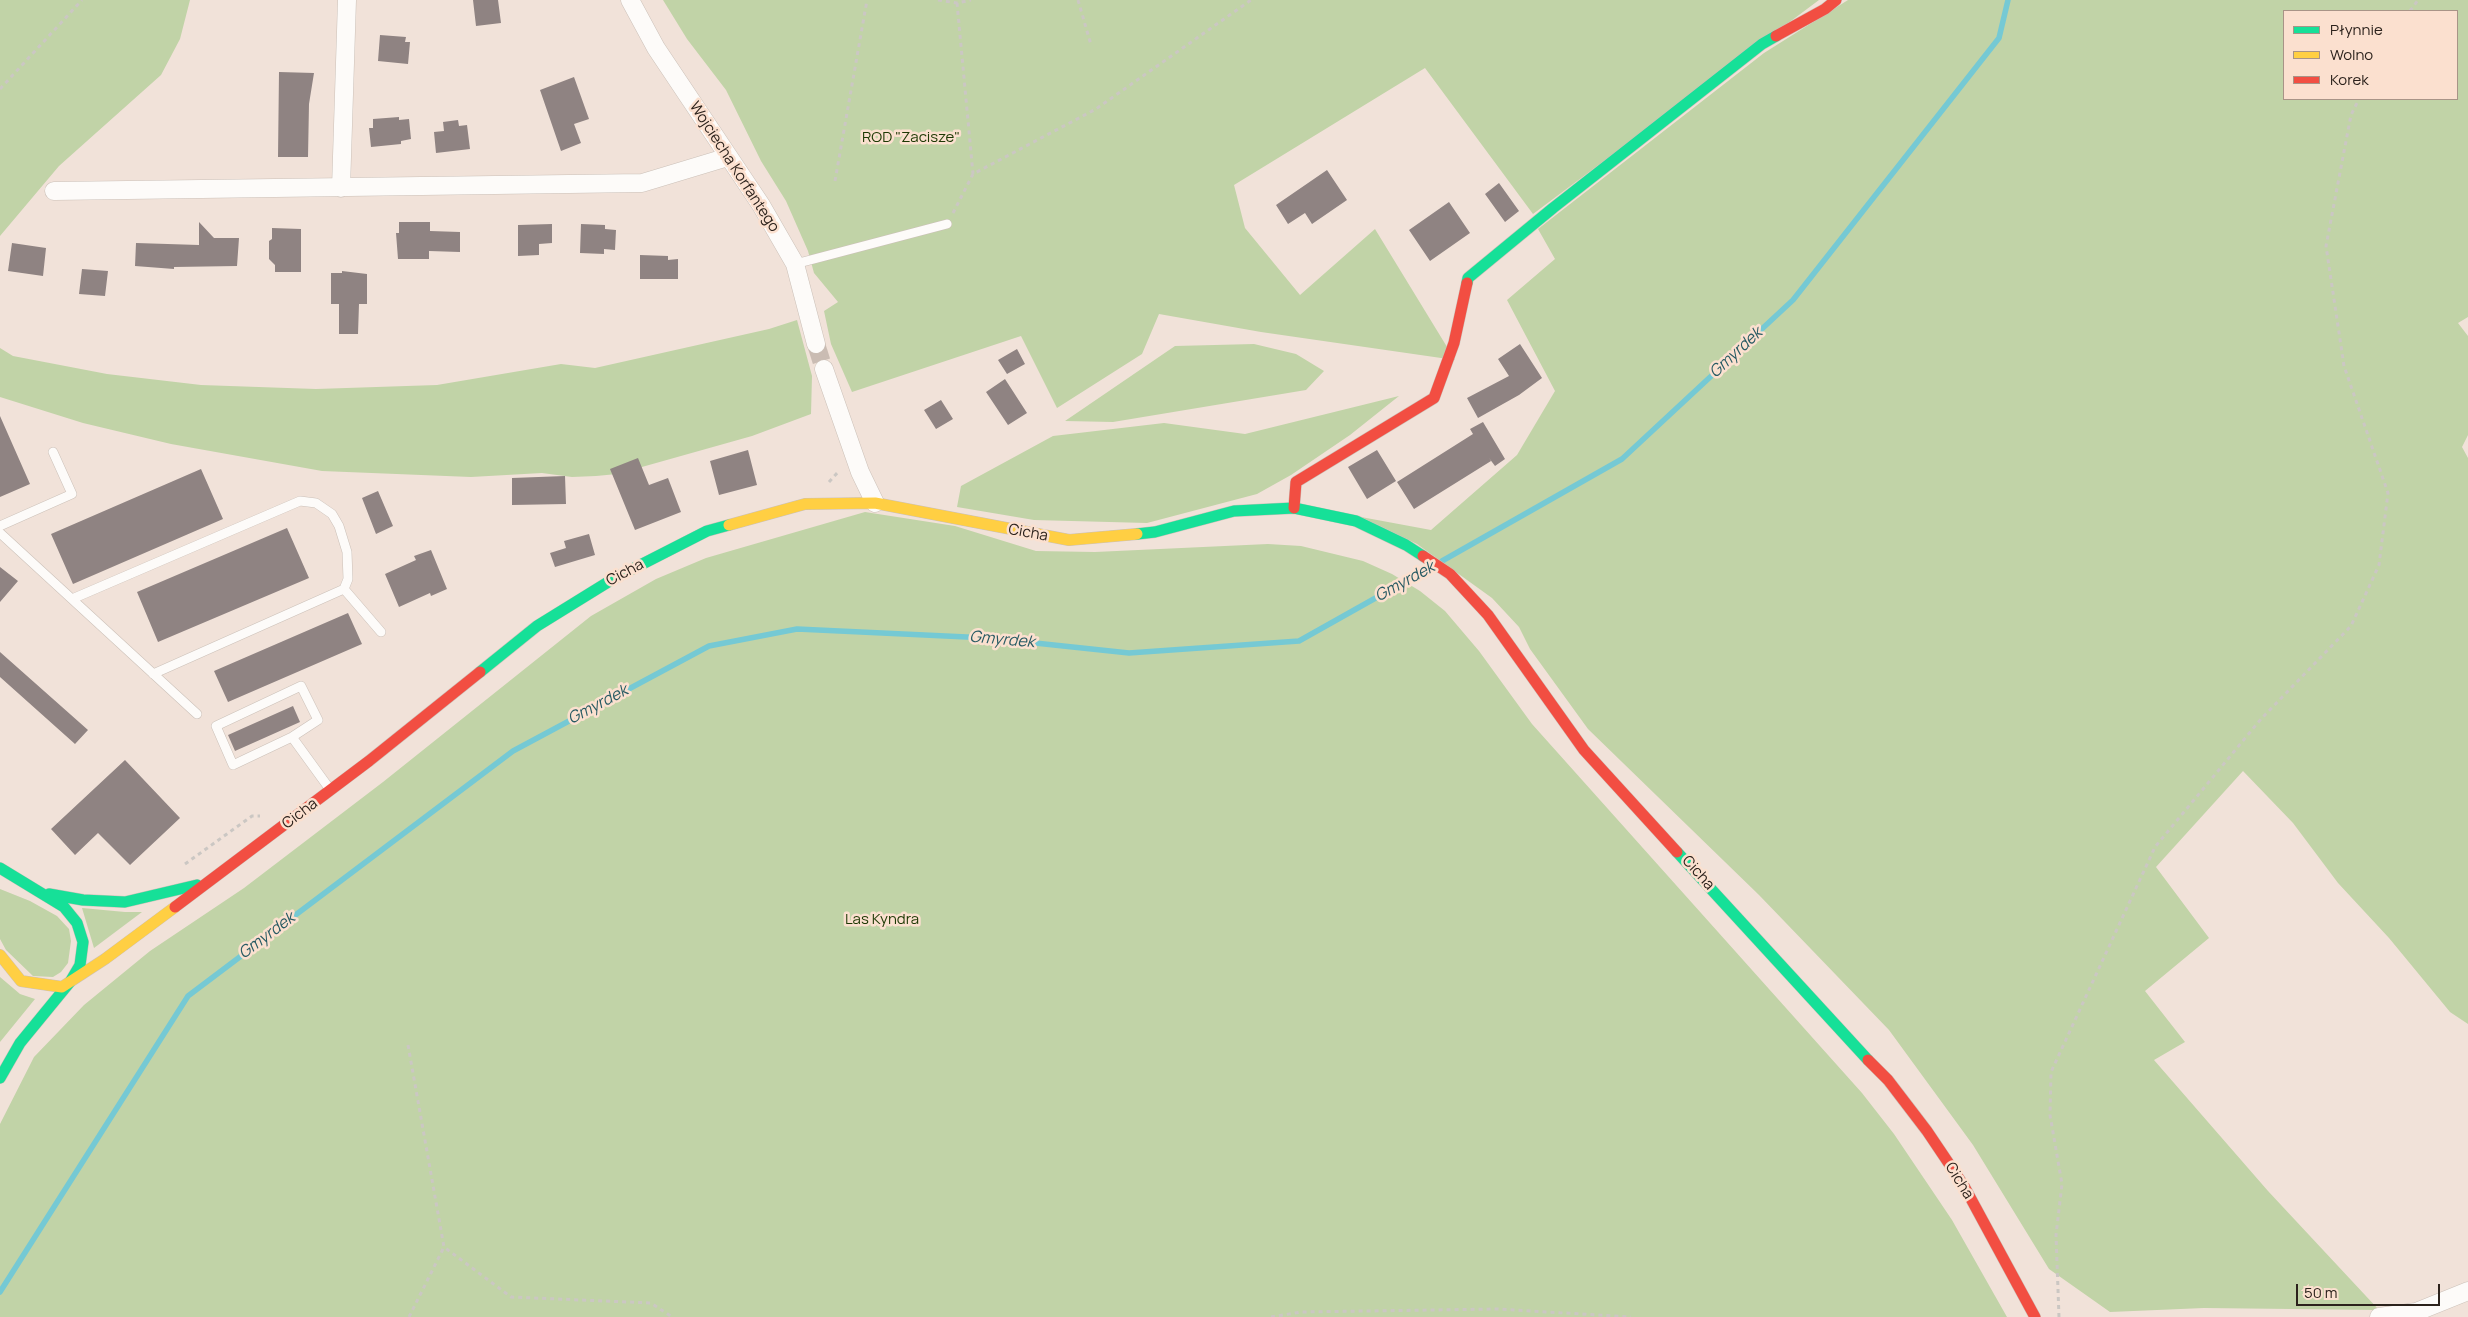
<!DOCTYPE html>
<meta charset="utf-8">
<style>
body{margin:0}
#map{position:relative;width:2468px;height:1317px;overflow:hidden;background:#f1e2d9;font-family:Manrope,sans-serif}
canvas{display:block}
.legend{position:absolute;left:2283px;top:10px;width:175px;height:90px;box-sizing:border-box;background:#fbe0cf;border:1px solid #a89487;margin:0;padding:6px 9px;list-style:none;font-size:15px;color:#2c221c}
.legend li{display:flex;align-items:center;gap:10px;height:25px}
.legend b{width:25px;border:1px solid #a89487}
.scale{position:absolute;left:2296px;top:1284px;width:144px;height:22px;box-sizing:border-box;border:2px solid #2c221c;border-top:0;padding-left:6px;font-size:15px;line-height:18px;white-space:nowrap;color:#2c221c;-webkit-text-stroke:4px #fbe0cf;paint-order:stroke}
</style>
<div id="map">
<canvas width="2468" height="1317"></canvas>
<ul class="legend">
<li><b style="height:6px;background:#16e098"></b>Płynnie</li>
<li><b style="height:6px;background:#ffcf43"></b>Wolno</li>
<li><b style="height:6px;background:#f24e42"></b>Korek</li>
</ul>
<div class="scale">50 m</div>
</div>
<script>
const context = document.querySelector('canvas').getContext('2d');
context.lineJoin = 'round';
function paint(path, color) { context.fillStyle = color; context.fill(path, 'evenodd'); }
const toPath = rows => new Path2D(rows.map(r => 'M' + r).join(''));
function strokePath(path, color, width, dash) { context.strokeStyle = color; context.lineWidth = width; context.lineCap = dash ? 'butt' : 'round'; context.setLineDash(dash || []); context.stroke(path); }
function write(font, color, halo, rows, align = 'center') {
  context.font = font + ' Manrope,sans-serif'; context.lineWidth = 5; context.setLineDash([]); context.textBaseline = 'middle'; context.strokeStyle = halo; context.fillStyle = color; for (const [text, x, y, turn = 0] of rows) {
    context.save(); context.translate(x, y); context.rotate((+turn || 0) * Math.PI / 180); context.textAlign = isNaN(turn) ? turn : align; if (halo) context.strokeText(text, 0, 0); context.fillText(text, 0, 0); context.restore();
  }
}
paint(toPath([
 [0,0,190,0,180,39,161,75,59,166,0,236],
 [663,0,1819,0,1533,214,1425,68,1234,185,1245,228,1300,295,1375,229,1455,360,1261,332,1159,314,1142,354,1057,408,1021,336,852,392,831,344,824,311,838,302,814,273,808,251,786,201,761,161,726,90,687,39],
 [1848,0,2468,0,2468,317,2458,323,2468,336,2468,435,2462,447,2468,458,2468,1024,2450,1012,2389,938,2338,883,2293,823,2243,771,2156,867,2209,938,2145,991,2185,1042,2154,1060,2268,1191,2379,1310,2204,1308,2110,1312,2049,1269,1973,1145,1889,1030,1759,895,1588,729,1530,649,1519,627,1492,598,1417,544,1361,517,1431,530,1517,455,1555,391,1507,300,1555,259,1538,229,1764,53],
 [2284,11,2457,11,2457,99,2284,99],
 [797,320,812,376,811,414,752,436,617,474,596,476,572,477,542,473,471,477,322,471,171,444,83,423,0,397,0,348,13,356,107,374,201,385,316,389,437,385,561,364,595,368,769,329],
 [1254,344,1296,354,1324,371,1306,390,1113,422,1065,421,1175,346],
 [1399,396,1350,435,1291,475,1257,494,1147,523,1034,520,957,507,961,486,1053,436,1164,423,1245,434],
 [865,512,955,526,1036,551,1095,552,1268,544,1301,546,1363,561,1392,574,1420,591,1445,611,1479,651,1532,724,1862,1093,1894,1134,1952,1220,2007,1317,0,1317,0,1124,34,1057,84,1005,150,951,244,888,383,782,591,616,656,579,706,558],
 [0,889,30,901,57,916,69,929,71,941,68,963,61,972,53,977,33,976,6,950,0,939],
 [82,908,125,912,142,912,94,948],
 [0,977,20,994,35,999,0,1042]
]), '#c1d3a7');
strokePath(toPath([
 [1442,561,1622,459,1793,300,1999,38,2008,0],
 [0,1292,188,996,513,751,709,646,797,629,988,638,1129,653,1299,641,1429,568]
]), '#75c9d4', 5.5);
paint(toPath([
 [473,0,498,0,501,23,476,26],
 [380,35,406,37,405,42,410,42,408,64,378,61],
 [279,72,314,73,309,104,308,157,278,157],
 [574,77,589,119,574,124,581,143,561,151,540,90],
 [399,117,399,120,409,119,411,139,401,141,401,144,371,147,369,128,373,128,373,119],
 [458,120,459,126,467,125,470,149,436,153,434,132,444,131,443,122],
 [1327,170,1347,200,1312,224,1305,213,1288,224,1276,205],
 [1499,183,1519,211,1505,222,1485,194],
 [1449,202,1470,233,1430,261,1409,230],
 [199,222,214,238,239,238,237,266,174,267,174,269,135,266,136,243,199,245],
 [399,222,430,222,430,231,460,232,460,252,429,251,429,259,398,259,396,233,399,233],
 [552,224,552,243,539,244,539,255,518,256,518,225],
 [581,224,605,225,605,229,616,230,615,250,604,249,604,254,580,253],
 [272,228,301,229,301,272,275,272,275,265,269,259,269,241,272,239],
 [12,243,46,248,43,276,8,271],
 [640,255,668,256,668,260,678,259,678,279,640,279],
 [82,269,108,271,105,296,79,294],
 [342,271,367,274,367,304,359,304,358,334,339,334,339,304,331,304,331,273,342,273],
 [1520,344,1542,378,1519,395,1478,418,1467,398,1509,376,1498,359],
 [1017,349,1025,364,1007,374,998,360],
 [1005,379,1027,413,1008,425,986,392],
 [941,400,953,419,936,429,924,410],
 [0,416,30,484,0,497],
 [1483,422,1505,459,1495,466,1489,458,1491,461,1414,509,1397,482,1473,434,1470,429],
 [748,450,757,485,719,495,710,461],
 [1377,450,1396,481,1367,499,1348,467],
 [638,458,649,485,668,478,681,512,635,530,610,469],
 [201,469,223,519,73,584,51,534],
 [565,476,566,504,512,505,512,478],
 [378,491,393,526,376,534,362,498],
 [287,528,309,578,158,642,137,592],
 [589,534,595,555,555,567,550,553,566,548,564,541],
 [431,550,447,589,431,596,430,593,399,607,385,574,416,560,414,556],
 [0,567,18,581,0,602],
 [348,613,362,644,228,702,214,671],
 [0,652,88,730,75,744,0,677],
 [293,706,300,722,235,751,228,735],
 [125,760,180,818,130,865,98,833,75,855,51,829]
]), '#8f8382');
strokePath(toPath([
 [816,344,824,369]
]), '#cabcb3', 18, [18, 9]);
const lane = toPath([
 [795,264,947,224],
 [0,526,72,494,53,452],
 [0,533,197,714],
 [72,599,300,501,316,503,332,514,339,526,347,552,348,579,344,589],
 [153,674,344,589,381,632],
 [292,737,318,720,301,686,216,726,233,765,292,737,329,788]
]);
const street = toPath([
 [630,0,656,48,761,205,795,264,816,344],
 [341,188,347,0],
 [54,191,642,183,728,157],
 [824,369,860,472,875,503],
 [2379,1317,2416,1312,2468,1291]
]);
const fast = toPath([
 [1467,283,1468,278,1553,208,1762,44,1776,36],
 [1137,534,1155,532,1234,511,1294,508,1356,521,1406,545,1423,556],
 [480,672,537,626,613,579,707,531,729,525],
 [1677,852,1868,1060],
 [0,868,64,907,77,923,83,942,80,965,70,982,20,1043,0,1078],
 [49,894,83,900,125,902,197,885]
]);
const slow = toPath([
 [729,525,805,504,875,503,1069,540,1137,534],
 [0,955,21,981,62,987,105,959,175,907]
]);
const jam = toPath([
 [1776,36,1825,9,1836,0],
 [1294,508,1296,482,1434,398,1454,343,1467,283],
 [1423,556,1450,574,1488,615,1584,750,1677,852],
 [175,907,369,761,480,672],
 [1868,1060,1888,1080,1927,1131,1964,1186,2035,1317]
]);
strokePath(lane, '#cbc0b8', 10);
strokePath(street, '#cbc0b8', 19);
strokePath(fast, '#cbc0b8', 12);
strokePath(slow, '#cbc0b8', 12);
strokePath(jam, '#cbc0b8', 12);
strokePath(toPath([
 [938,0,957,3,971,0],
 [1078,0,1091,45],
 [957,3,973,174],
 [2410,11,2418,0],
 [0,89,82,0],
 [835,181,867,0],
 [953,213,973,174,1096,109,1251,0],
 [829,482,839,471],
 [185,864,252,816,260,816],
 [408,1045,444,1247,511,1297,651,1303,672,1317],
 [409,1317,444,1247],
 [1271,1317,1301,1312,1498,1309,1631,1317],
 [2059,1317,2056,1235,2062,1184,2050,1115,2051,1072,2155,847,2261,719,2351,626,2379,565,2388,493,2344,366,2326,246,2351,115,2359,99]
]), '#cbc7c3', 3, [4, 4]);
strokePath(lane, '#fdfbf9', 9);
strokePath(street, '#fdfbf9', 18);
strokePath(fast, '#16e098', 11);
strokePath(slow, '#ffcf43', 11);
strokePath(jam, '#f24e42', 11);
write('15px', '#1d3904', '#fbe0cf', [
 ["ROD \"Zacisze\"",911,138],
 ["Las Kyndra",882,920]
]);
write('15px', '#2c221c', '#fbe0cf', [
 ["Wojciecha Korfantego",734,167,57],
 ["Cicha",1028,533,10],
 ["Cicha",625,573,-28],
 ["Cicha",300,814,-37],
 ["Cicha",1698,873,48],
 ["Cicha",1959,1181,58]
]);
write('italic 16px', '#275a63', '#fbe0cf', [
 ["Gmyrdek",1736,353,-43],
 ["Gmyrdek",1405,582,-29],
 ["Gmyrdek",1002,640,5],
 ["Gmyrdek",598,705,-28],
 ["Gmyrdek",267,936,-37]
]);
</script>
